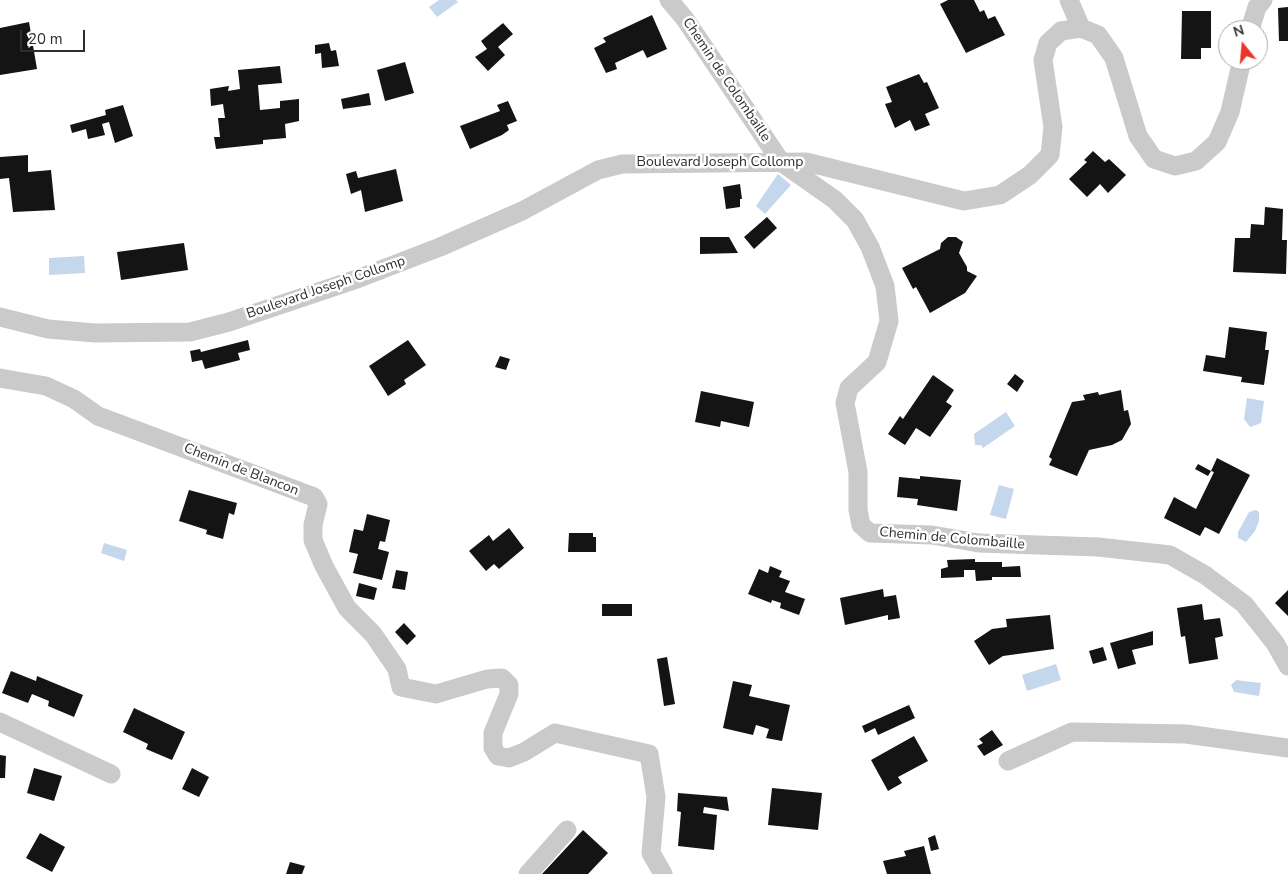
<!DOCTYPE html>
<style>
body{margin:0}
#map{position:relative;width:1288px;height:874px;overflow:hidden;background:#fff;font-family:"Nunito Sans",sans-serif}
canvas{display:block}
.north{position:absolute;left:1218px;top:20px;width:50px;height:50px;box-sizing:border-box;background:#fff;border:1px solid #ababab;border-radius:50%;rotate:343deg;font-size:14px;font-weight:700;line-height:20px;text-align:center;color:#2d2d2d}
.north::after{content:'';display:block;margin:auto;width:18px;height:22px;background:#e8372a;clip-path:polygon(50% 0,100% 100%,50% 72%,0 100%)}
.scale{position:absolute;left:20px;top:30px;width:65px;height:22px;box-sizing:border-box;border:2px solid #2d2d2d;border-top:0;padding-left:6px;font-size:15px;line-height:18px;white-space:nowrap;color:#2d2d2d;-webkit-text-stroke:4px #fff;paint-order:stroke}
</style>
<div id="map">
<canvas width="1288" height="874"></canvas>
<div class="north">N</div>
<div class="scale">20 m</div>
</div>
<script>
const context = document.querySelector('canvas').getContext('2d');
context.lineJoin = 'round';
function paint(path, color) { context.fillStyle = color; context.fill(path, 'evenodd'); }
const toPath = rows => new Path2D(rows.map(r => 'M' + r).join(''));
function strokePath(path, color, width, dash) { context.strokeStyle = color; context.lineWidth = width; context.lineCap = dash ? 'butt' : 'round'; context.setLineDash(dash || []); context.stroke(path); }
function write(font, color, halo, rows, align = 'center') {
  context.font = font + ' "Nunito Sans",sans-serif'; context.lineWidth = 5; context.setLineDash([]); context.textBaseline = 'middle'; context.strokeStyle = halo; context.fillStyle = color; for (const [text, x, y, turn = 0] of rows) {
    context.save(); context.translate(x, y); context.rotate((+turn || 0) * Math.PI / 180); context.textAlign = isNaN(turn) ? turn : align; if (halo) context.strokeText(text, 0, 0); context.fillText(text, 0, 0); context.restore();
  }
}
paint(toPath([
 [439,0,456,0,458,2,437,17,429,7],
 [778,174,791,185,765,214,756,206],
 [84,256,85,273,49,275,49,258],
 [1247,398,1264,401,1261,423,1250,427,1244,419],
 [1006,412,1015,426,983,448,981,445,975,445,974,434],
 [999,485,1014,489,1006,519,990,515],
 [1256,510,1259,512,1259,521,1255,531,1246,542,1238,538,1238,532,1249,512],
 [104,543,127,550,124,561,101,553],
 [1056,664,1061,680,1027,691,1022,675],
 [1236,680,1261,683,1259,696,1234,692,1231,685]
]), '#c5d7ec');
paint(toPath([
 [948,0,974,0,980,12,984,10,988,19,995,16,1005,35,966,53,940,4],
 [1288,7,1288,41,1279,41,1278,8],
 [1182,11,1211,11,1211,48,1201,48,1201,59,1181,59],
 [652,15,667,49,647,58,643,50,615,63,617,69,606,73,594,48,606,42,603,38],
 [29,22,37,69,0,75,0,28],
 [503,23,513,34,498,47,505,55,488,71,475,57,487,49,481,41],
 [329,43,331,51,336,50,339,66,322,68,321,53,315,54,315,45],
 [405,62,414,93,385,101,377,70],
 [280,66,282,83,258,85,260,110,280,108,280,101,299,99,299,121,285,124,286,138,263,140,263,144,216,149,214,137,220,137,218,118,225,118,223,104,211,106,210,89,229,86,228,91,240,89,238,70],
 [919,74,924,83,927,82,939,108,925,114,930,125,915,131,910,120,895,128,885,104,892,102,886,87],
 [369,93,371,105,343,109,341,99],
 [508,101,517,121,507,125,509,130,502,135,470,149,460,126,500,111,497,105],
 [123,105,133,136,115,143,109,122,102,124,105,135,88,139,86,129,72,133,70,125,106,115,105,110],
 [1093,151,1105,162,1109,159,1126,175,1108,193,1100,184,1087,197,1069,179,1087,162,1084,160],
 [28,155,28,172,51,170,55,210,13,212,9,178,0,179,0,157],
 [396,169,403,201,365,212,361,190,351,194,346,174,356,171,358,178],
 [740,184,742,199,740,199,740,207,726,209,723,187],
 [1265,207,1283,209,1282,240,1287,240,1286,274,1233,272,1235,238,1250,238,1251,224,1264,225],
 [767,217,777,228,754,249,744,237],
 [700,237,729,237,738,253,700,254],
 [948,237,956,237,963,242,959,253,967,267,967,271,977,276,965,293,930,313,916,287,913,289,902,268,940,249,941,243],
 [184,243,188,270,121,280,117,252],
 [1229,327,1267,332,1265,350,1269,350,1264,385,1241,382,1242,377,1203,371,1206,355,1225,358],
 [248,340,250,350,238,353,240,360,205,369,202,360,192,362,190,351,200,349,201,352],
 [408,340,426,365,404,380,406,384,388,396,369,366],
 [500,356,510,359,506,370,495,367],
 [1015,374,1024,381,1017,392,1007,384],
 [933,375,954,390,946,402,952,406,930,437,916,428,905,445,888,434,900,416,903,419],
 [1121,390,1124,411,1128,410,1131,424,1122,440,1112,445,1089,450,1077,476,1049,465,1052,459,1049,457,1072,402,1085,400,1083,395,1098,392,1099,395],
 [701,391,754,402,749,427,721,421,720,427,695,422],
 [1217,458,1250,475,1219,534,1205,527,1200,536,1164,518,1174,497,1196,509,1214,472,1211,471],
 [1198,464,1211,471,1208,476,1195,469],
 [920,476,961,480,957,511,917,505,918,499,897,497,899,477,920,479],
 [189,490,237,503,234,515,229,513,223,539,206,534,207,530,179,521],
 [367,514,390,520,385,542,380,541,378,549,389,552,382,580,353,573,358,554,349,552,354,529,363,531],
 [509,528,524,548,499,569,494,564,486,571,469,551,489,535,493,541],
 [569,533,593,533,593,537,596,537,596,552,568,552],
 [975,559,975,562,1002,562,1002,567,1020,566,1021,577,992,577,992,580,976,581,975,570,964,570,964,577,941,578,941,569,948,567,947,560],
 [770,566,782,571,779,577,790,581,785,592,805,599,799,615,780,608,781,603,772,600,771,603,748,594,759,569,768,573],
 [396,570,408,572,405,590,392,588],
 [359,583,377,588,374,600,356,596],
 [883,589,884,597,896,595,900,618,888,620,888,615,845,625,840,598],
 [1288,590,1288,616,1275,603],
 [602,604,632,604,632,616,602,616],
 [1202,604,1204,620,1220,618,1223,636,1215,638,1218,659,1189,664,1185,636,1181,637,1177,608],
 [1050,615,1054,649,1003,656,989,665,974,641,992,629,1007,627,1006,619],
 [404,623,416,636,407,645,395,632],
 [1153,631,1153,645,1132,650,1136,664,1118,669,1110,643],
 [1103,647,1107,660,1093,664,1089,651],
 [667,657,675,704,664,706,657,659],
 [11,671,36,681,37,676,83,695,74,717,48,706,49,701,32,694,28,703,2,693],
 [733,681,752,685,749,696,790,705,782,741,766,738,769,729,756,725,753,735,723,728],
 [909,705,915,718,878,735,875,728,865,733,862,726],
 [134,708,185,732,172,760,146,749,148,744,123,732],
 [992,730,1003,745,984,756,977,746,983,743,979,739],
 [914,736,928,761,898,777,902,783,888,791,871,760],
 [0,755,6,756,5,778,0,778],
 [34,768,62,776,54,801,27,793],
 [192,768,209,777,199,797,182,789],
 [772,788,822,793,818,830,768,825],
 [678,793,727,797,729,811,704,807,703,813,717,815,714,850,678,846,681,812,677,811],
 [583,830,608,853,588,874,542,874],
 [40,833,65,847,52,872,26,858],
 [935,835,939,849,931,851,928,838],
 [924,846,931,874,887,874,883,861,906,856,904,851],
 [290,862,305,866,302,874,286,874]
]), '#141414');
strokePath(toPath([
 [669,0,685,19,781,162,835,200,855,220,870,247,885,286,889,321,877,362,849,388,845,403,858,472,858,510,861,525,870,533,932,535,979,543,1098,547,1170,555,1205,575,1244,604,1275,643,1288,666],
 [1069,0,1081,28],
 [1250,30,1257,7,1263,0],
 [0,317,48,329,95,333,190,332,229,322,357,279,440,247,522,211,598,170,622,164,806,162,964,201,1000,195,1030,175,1050,155,1053,127,1043,60,1048,43,1061,31,1081,28,1098,35,1114,58,1138,136,1154,159,1175,166,1196,161,1217,142,1230,112,1242,60],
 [0,378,46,386,74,399,98,416,314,497,318,504,313,525,313,540,324,566,347,608,373,634,397,669,401,687,436,694,487,679,502,678,509,685,509,694,493,733,493,748,498,756,509,758,524,752,555,733,649,754,656,797,651,853,663,874],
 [0,722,111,774],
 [1008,761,1072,732,1186,734,1288,748],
 [528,874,567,830]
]), '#cacaca', 19);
write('14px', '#2d2d2d', '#fff', [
 ["Chemin de Colombaille",726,80,56],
 ["Boulevard Joseph Collomp",720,163],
 ["Boulevard Joseph Collomp",326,288,-19],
 ["Chemin de Blancon",241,470,21],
 ["Chemin de Colombaille",952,539,5]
]);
</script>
